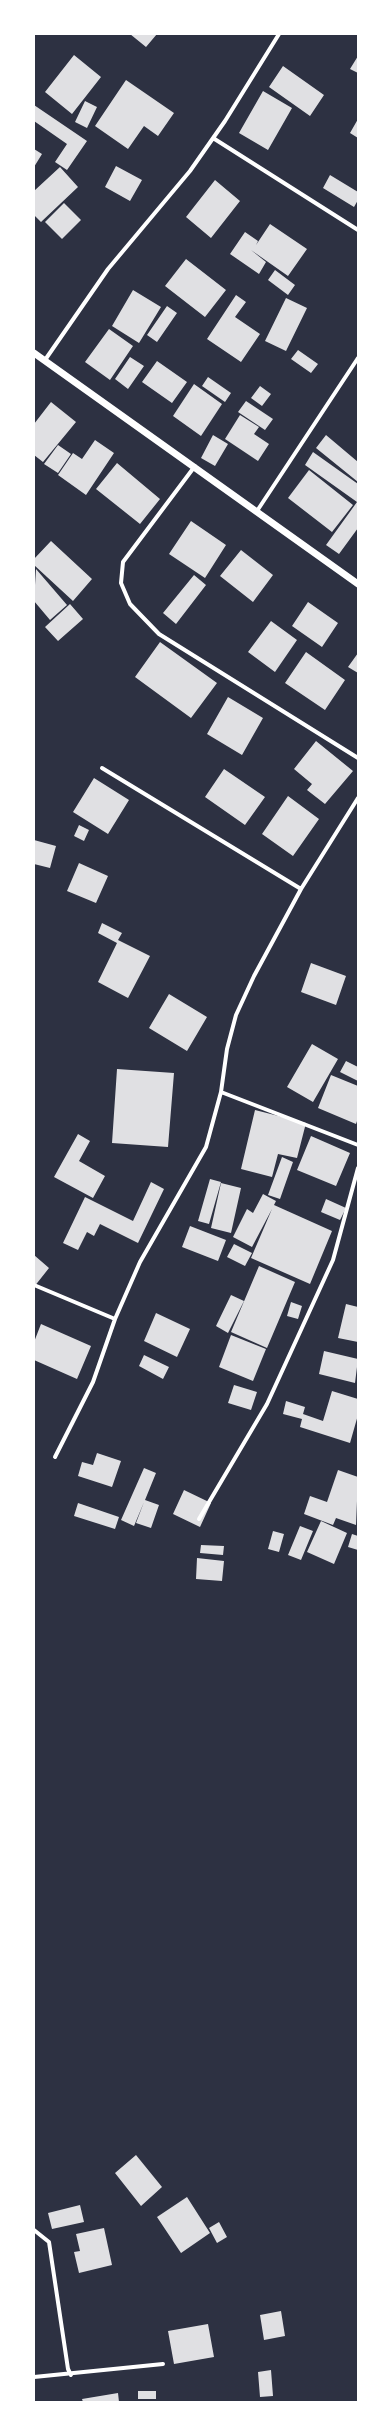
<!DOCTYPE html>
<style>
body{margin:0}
#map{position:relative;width:392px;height:2436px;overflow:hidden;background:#2d3142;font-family:"Golos Text",sans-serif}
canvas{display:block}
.frame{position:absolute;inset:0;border:35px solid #fff;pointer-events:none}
</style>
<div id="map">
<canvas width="392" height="2436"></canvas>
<div class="frame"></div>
</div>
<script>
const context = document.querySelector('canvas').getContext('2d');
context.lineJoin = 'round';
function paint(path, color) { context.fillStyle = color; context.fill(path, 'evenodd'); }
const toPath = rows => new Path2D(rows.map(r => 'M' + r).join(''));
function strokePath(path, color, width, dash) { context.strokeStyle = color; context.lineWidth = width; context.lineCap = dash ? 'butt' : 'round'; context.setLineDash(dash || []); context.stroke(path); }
paint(toPath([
 [130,34,157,34,146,47],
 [74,55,101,77,72,114,45,92],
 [358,56,358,73,350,69],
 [283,66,324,95,310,116,269,87],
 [126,80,174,113,158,136,144,126,128,149,95,126],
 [263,91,292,108,268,150,239,133],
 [85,101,97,107,87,128,75,122],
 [34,105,87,141,67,170,55,162,67,144,34,121],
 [358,119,358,138,350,133],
 [34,149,42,154,34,167],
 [116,166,142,180,130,201,105,187],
 [60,167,78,187,41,222,34,215,34,191],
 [330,175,358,192,358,200,354,207,323,188],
 [215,180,240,201,211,238,186,217],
 [64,203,81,220,62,239,45,222],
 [270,224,307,249,288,276,251,250,266,262,259,274,230,254,245,232,258,241,256,245],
 [186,259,226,290,205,317,165,286],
 [275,270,295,285,288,295,268,280],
 [133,290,161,307,139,343,112,326],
 [236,295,246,302,235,317,260,334,241,362,207,339],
 [286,298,307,308,286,351,265,341],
 [167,306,177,313,157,342,147,335],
 [109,329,133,346,110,380,85,362],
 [298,350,318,364,311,373,291,359],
 [130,357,144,366,128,389,115,379],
 [157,361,187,382,172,403,142,382],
 [208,377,231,393,225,402,202,386],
 [194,384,222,404,201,436,173,416],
 [260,386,271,394,262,406,251,398],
 [246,401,273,419,265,430,238,412],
 [51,402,76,422,43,462,34,455,34,424],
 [240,415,259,427,254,434,269,444,258,461,225,439],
 [213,435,228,444,215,466,201,458],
 [326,435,358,462,358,482,316,448],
 [95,440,114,453,86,495,58,475,73,453,82,459],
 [58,445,71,454,58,473,44,464],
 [313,452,358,484,358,528,339,554,326,545,357,502,305,465],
 [117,463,160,499,140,524,96,489],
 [309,470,353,505,332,532,288,498],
 [191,521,226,545,205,578,169,554],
 [51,541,92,579,73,601,34,565,34,559],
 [241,550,273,575,253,602,220,576],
 [36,569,67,605,50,620,34,601],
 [194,575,206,585,176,624,163,613],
 [308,602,338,623,322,647,292,626],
 [70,604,83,619,58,641,45,627],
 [271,621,297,640,275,672,248,652],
 [160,642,217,683,191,718,135,677],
 [306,652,345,680,325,710,285,683],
 [358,653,358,673,348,667],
 [228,697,263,718,242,755,207,734],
 [316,741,353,771,325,804,307,790,312,784,294,769],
 [224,769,265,797,245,825,205,797],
 [94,778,129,800,108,834,73,812],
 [288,796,319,819,293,856,262,834],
 [79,825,89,830,84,841,74,836],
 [34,840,56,846,50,868,34,864],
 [79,863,108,876,96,903,67,891],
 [102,923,122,933,118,940,150,956,128,998,98,982,117,943,98,933],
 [311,963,346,976,336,1005,301,992],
 [169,994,207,1017,187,1051,149,1028],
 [312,1044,338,1059,313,1102,287,1087],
 [346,1061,358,1067,358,1081,340,1072],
 [117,1069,174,1073,168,1147,112,1143],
 [331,1075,358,1086,358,1118,356,1124,318,1108],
 [255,1110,306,1123,297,1158,278,1154,272,1177,241,1169],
 [78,1134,90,1141,79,1161,105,1176,93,1198,54,1177],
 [311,1136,350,1153,336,1186,297,1170],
 [282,1157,293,1162,280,1199,268,1195],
 [210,1179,221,1182,209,1224,198,1221],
 [151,1182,164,1189,138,1243,100,1224,94,1236,87,1232,78,1250,63,1243,85,1197,133,1221],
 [221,1183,241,1188,231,1233,211,1228],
 [263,1194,276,1201,274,1205,332,1231,310,1284,251,1258,272,1209,252,1247,233,1237,247,1209,253,1213],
 [326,1199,346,1208,340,1220,321,1212],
 [190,1226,226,1240,218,1261,182,1247],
 [234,1244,252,1253,245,1266,227,1257],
 [34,1255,49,1268,34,1287],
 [259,1266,295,1282,267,1348,231,1332],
 [231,1295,244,1301,228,1333,216,1326],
 [291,1302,302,1306,298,1319,287,1316],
 [346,1304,358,1307,358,1342,338,1338],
 [156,1313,190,1329,177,1357,144,1341],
 [41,1324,91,1346,77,1379,34,1360,34,1342],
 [231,1335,266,1349,253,1381,219,1367],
 [324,1351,358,1359,355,1383,319,1374],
 [144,1355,169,1367,163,1379,139,1366],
 [234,1385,257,1392,251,1410,228,1403],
 [332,1391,358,1399,358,1415,350,1443,300,1427,302,1419,283,1414,286,1401,305,1407,303,1414,323,1421],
 [97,1453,121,1461,112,1487,78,1476,82,1462,93,1465],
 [144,1468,156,1473,145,1500,159,1505,151,1528,136,1523,144,1502,134,1526,121,1520],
 [338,1470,358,1477,356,1525,336,1518,333,1525,304,1514,310,1496,327,1502],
 [184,1490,211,1503,200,1527,173,1514],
 [78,1503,119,1517,115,1529,74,1516],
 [321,1521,347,1533,334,1564,307,1552],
 [300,1526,313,1531,301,1560,288,1555],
 [273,1531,284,1534,279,1552,268,1549],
 [352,1534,358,1536,358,1550,348,1547],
 [201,1545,224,1546,223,1555,200,1553],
 [197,1558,224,1561,222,1581,196,1579],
 [136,2155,162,2187,141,2206,115,2173],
 [187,2197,210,2233,181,2253,157,2217],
 [80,2205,84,2222,52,2229,48,2213],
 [219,2222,227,2237,217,2243,209,2228],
 [104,2228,112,2265,79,2273,74,2252,80,2251,76,2234],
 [281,2311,285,2336,264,2340,260,2315],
 [208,2324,214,2357,174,2364,168,2331],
 [271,2370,273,2396,260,2397,258,2372],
 [138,2391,156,2391,156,2399,138,2399],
 [118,2393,119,2402,83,2402,82,2399]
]), '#e0e0e3');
strokePath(toPath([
 [213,138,358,230],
 [45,360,108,269,190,171,225,121,279,34],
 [195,466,123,562,121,583,130,604,159,634,358,758],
 [257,511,358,358],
 [102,768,301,889],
 [221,1092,358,1145],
 [34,1285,115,1319],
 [55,1457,93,1382,115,1319,140,1262,206,1147,221,1092,227,1049,236,1015,254,976,301,889,358,798],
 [199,1519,267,1404,333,1260,358,1168],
 [34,2230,49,2242,68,2369,71,2375],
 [34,2377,163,2364]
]), '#fff', 4);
strokePath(toPath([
 [34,353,358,584]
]), '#fff', 7);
</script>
